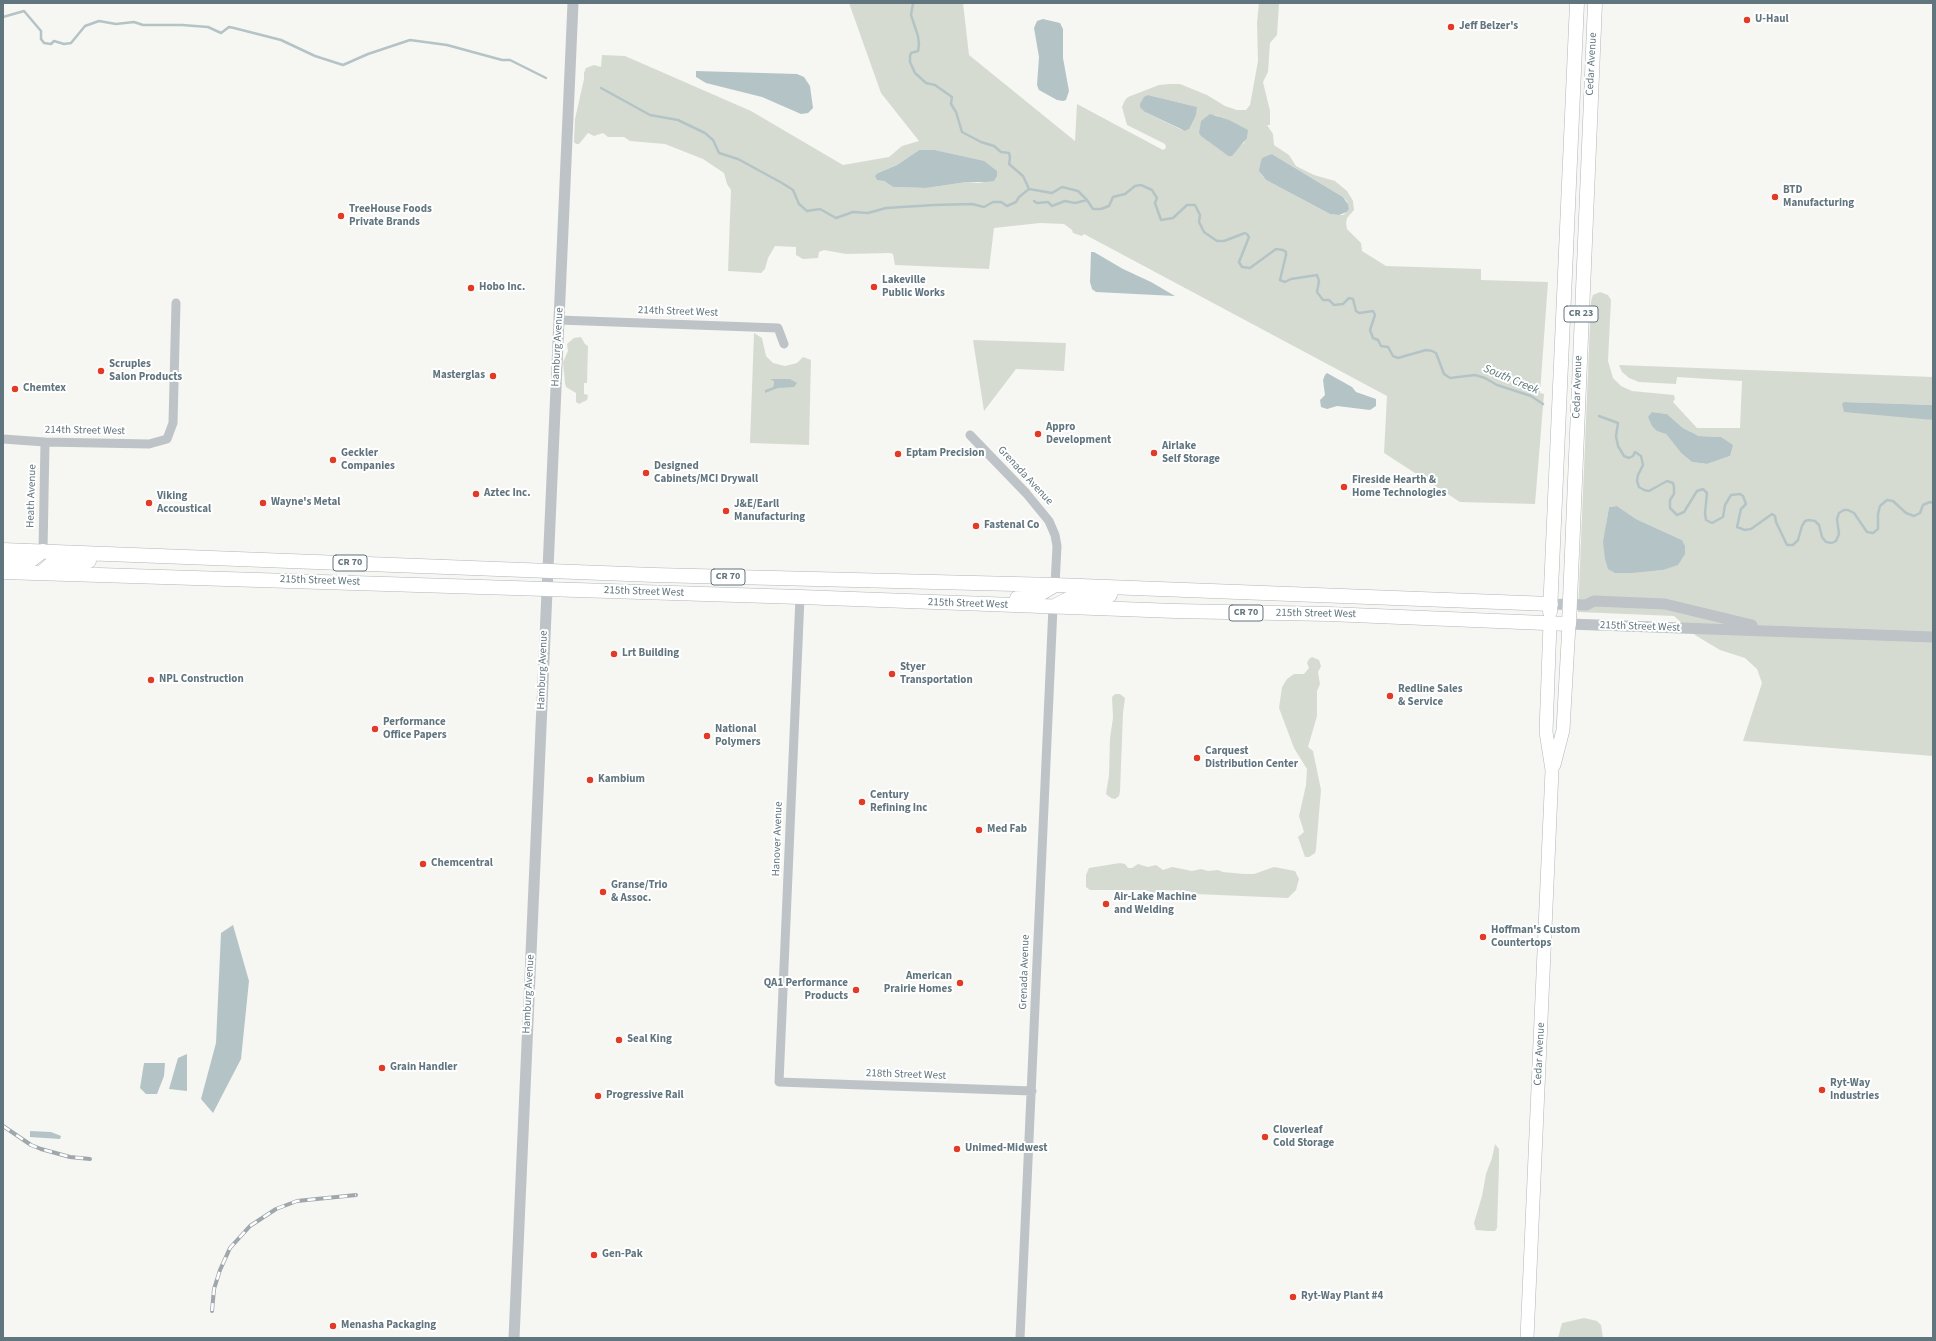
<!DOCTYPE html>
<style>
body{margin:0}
#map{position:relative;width:1936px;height:1341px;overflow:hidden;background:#f6f6f3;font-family:"Source Sans 3",sans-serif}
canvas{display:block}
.frame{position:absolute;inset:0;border:4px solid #61757e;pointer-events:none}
</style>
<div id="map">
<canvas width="1936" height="1341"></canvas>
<div class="frame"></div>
</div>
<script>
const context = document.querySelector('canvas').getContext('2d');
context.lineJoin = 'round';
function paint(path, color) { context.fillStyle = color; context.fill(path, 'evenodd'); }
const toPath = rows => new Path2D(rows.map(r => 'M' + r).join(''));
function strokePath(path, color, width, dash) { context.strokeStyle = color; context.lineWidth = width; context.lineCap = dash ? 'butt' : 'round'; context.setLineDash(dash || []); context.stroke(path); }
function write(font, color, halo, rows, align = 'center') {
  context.font = font + ' "Source Sans 3",sans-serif'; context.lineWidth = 4; context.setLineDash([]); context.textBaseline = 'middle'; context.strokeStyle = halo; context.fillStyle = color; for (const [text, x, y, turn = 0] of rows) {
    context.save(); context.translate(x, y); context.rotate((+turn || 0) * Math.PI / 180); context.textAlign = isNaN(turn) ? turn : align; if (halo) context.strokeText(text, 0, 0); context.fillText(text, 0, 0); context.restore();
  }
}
paint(toPath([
 [849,3,963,3,969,55,1075,141,1077,104,1163,150,1166,148,1165,144,1127,125,1122,107,1125,100,1128,97,1159,85,1170,84,1180,84,1207,95,1225,106,1237,110,1246,110,1250,105,1258,61,1257,23,1259,3,1279,3,1277,35,1270,43,1268,72,1263,82,1270,111,1270,125,1267,125,1273,134,1274,145,1289,155,1296,166,1314,175,1335,181,1347,191,1353,201,1354,210,1347,218,1346,223,1347,229,1361,243,1362,251,1386,266,1479,269,1481,269,1481,280,1548,282,1540,393,1544,394,1535,504,1460,502,1384,453,1387,396,1084,234,1082,236,1073,233,1072,230,1064,224,1040,223,994,228,989,269,895,265,893,254,890,253,846,254,824,250,819,252,818,258,803,259,796,255,796,247,775,246,768,258,765,269,761,273,728,271,731,190,727,184,724,173,703,159,665,144,630,141,624,137,608,137,603,133,594,136,588,133,579,144,576,144,574,142,575,119,584,79,584,73,586,68,594,65,601,67,602,55,625,56,751,111,843,165,889,157,902,146,919,141,881,93],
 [1148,95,1196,107,1184,131,1145,112],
 [1214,115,1218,116,1245,142,1228,156,1208,141],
 [919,150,935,150,969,158,994,180,979,183,967,182,926,188,893,187,884,181,878,173,897,165],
 [1272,154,1343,197,1347,201,1349,209,1347,212,1343,215,1330,214,1266,180,1261,174,1260,165],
 [1600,292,1608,295,1611,300,1608,361,1613,378,1621,386,1632,391,1674,395,1675,399,1673,402,1697,428,1740,428,1742,381,1677,377,1676,384,1639,382,1629,378,1622,372,1619,365,1933,377,1933,405,1844,402,1933,420,1933,756,1743,741,1762,683,1757,669,1745,658,1720,650,1695,635,1674,616,1578,612,1591,301,1593,295],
 [1652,412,1667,414,1683,428,1699,436,1721,437,1730,456,1707,464,1692,462,1681,453,1666,434],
 [1617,506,1636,519,1682,540,1663,570,1615,573,1606,525,1609,507],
 [754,333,762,338,766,356,773,363,785,366,797,363,803,357,811,360,809,445,750,443],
 [581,337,585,344,588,346,587,383,584,383,584,394,588,395,587,400,579,404,576,402,576,393,566,387,565,383,563,362,568,351,567,344,574,338],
 [973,340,1066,343,1064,371,1016,369,984,411],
 [1312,657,1319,660,1321,666,1318,672,1320,684,1317,691,1317,716,1308,747,1313,751,1321,790,1316,849,1315,853,1309,857,1305,857,1298,837,1304,832,1299,816,1306,785,1307,769,1294,748,1279,708,1282,687,1287,679,1294,674,1304,674,1309,668,1307,663,1309,659],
 [1115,694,1120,694,1125,698,1123,713,1120,791,1119,796,1115,799,1111,798,1106,794,1109,775,1110,738,1113,718,1112,697],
 [1120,863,1125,864,1128,868,1132,868,1138,864,1148,867,1156,865,1163,870,1172,867,1192,871,1201,869,1208,871,1218,870,1223,872,1244,874,1254,874,1274,867,1295,871,1299,879,1296,890,1288,898,1196,894,1189,891,1161,890,1155,893,1145,890,1090,890,1086,887,1086,875,1089,868],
 [1495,1144,1499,1149,1499,1166,1497,1228,1495,1231,1488,1231,1476,1230,1474,1223,1482,1196,1486,1174,1492,1158],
 [1584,1318,1597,1321,1601,1325,1603,1338,1558,1338,1562,1323]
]), '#d6dbd2');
paint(toPath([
 [1043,19,1060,23,1063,29,1063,58,1069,91,1066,100,1063,101,1057,100,1039,90,1037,85,1039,57,1034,28,1037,21],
 [696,71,797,74,804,77,810,86,813,108,808,113,801,114,762,97,706,83,696,77],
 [1148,95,1197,107,1196,115,1189,129,1184,131,1181,129,1145,112,1140,107,1140,104,1144,97],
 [1210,114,1229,120,1248,130,1247,138,1232,156,1228,156,1201,136,1199,133,1201,121],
 [919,150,935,150,984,161,997,171,997,176,994,181,986,182,967,182,926,188,893,187,884,181,877,180,875,176,878,173,897,165],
 [1272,154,1343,197,1348,204,1349,209,1347,212,1339,215,1330,214,1266,180,1259,171,1260,165,1262,158],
 [1091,252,1094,252,1123,269,1151,282,1175,296,1096,292,1092,289,1090,282],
 [1327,373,1352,387,1356,392,1376,399,1376,406,1370,410,1337,406,1327,409,1321,407,1320,400,1325,395,1323,380,1325,375],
 [770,379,790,379,797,383,794,387,778,388,765,393,765,390,773,387,774,384,774,381],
 [1844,402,1933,405,1933,420,1844,412,1842,404],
 [1652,412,1667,414,1683,428,1699,436,1721,437,1733,445,1730,456,1707,464,1692,462,1681,453,1666,434,1657,431,1652,426,1648,417],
 [1617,506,1636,519,1682,540,1685,546,1685,554,1678,565,1663,570,1631,573,1615,573,1608,569,1605,559,1603,542,1609,507],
 [233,925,249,981,241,1059,213,1113,201,1099,216,1043,221,933],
 [187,1054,187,1091,169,1089,178,1058],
 [144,1063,165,1063,164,1076,157,1094,146,1094,140,1088],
 [30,1131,51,1132,61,1136,60,1139,30,1137]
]), '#b4c4c6');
strokePath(toPath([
 [913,3,911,15,918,36,919,45,918,51,911,53,910,56,910,62,915,73,926,83,935,85,952,97,951,104,956,112,962,132,981,142,994,146,1001,152,1009,153,1010,158,1009,164,1023,176,1029,189],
 [3,17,24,11,41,31,41,39,44,43,51,44,54,41,64,44,71,43,85,26,99,21,116,24,134,22,143,25,182,25,208,27,221,33,229,27,234,28,281,40,315,56,343,65,368,54,410,40,447,45,502,60,510,60,546,78],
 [601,88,650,115,678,120,705,133,713,140,719,153,738,159,782,183,793,190,799,204,807,211,820,209,836,218,853,212,868,213,886,208,934,205,972,204,984,207,993,202,1001,202,1007,206,1016,202,1019,197,1029,189],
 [1029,189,1052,193,1062,187,1078,191,1087,200],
 [1034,201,1037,203,1048,202,1052,206,1065,201,1075,203,1087,200,1093,209,1101,209,1109,206,1113,197,1125,194,1135,186,1141,185,1152,190,1157,198,1155,203,1161,220,1173,218,1187,205,1195,205,1200,215,1199,222,1204,232,1217,241,1224,241,1245,233,1247,234,1249,237,1239,262,1242,267,1250,268,1276,249,1283,250,1286,252,1286,255,1280,280,1285,282,1291,279,1317,275,1319,281,1317,292,1323,300,1329,300,1334,305,1343,304,1349,298,1353,299,1356,311,1359,313,1373,311,1375,315,1370,330,1373,338,1378,340,1381,346,1388,347,1393,356,1398,358,1426,350,1432,351,1436,353,1444,374,1450,378,1475,375,1485,378,1497,385,1531,396,1543,404],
 [1599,416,1618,423,1616,436,1618,446,1624,456,1629,458,1633,456,1635,452,1641,456,1643,465,1638,475,1637,481,1639,487,1644,490,1649,491,1667,481,1673,483,1674,487,1674,494,1670,500,1670,508,1677,515,1684,512,1697,491,1703,489,1707,493,1705,513,1706,520,1712,523,1723,517,1725,505,1731,495,1740,494,1743,496,1746,504,1741,509,1737,527,1745,530,1751,529,1772,514,1775,516,1776,522,1787,545,1793,545,1798,540,1802,526,1805,521,1809,520,1815,521,1819,525,1822,537,1826,542,1832,543,1836,541,1839,534,1837,519,1839,513,1844,510,1848,510,1854,513,1867,532,1873,533,1878,529,1878,514,1880,506,1887,500,1893,501,1906,513,1914,516,1920,513,1923,505,1930,502,1933,503]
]), '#b4c4c6', 2.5);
const secondary = toPath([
 [1554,765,1563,730,1569,624],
 [1527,1338,1552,770,1546,732,1550,623]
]);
const primary = toPath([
 [3,550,654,575,1055,585,1551,604],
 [3,563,30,561,43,551],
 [3,572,800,597,1175,611,1328,614,1569,624,1595,3],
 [41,573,50,565,59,562,89,561],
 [1017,598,1035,597,1055,585],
 [1055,606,1066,600,1076,597,1110,595],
 [1550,612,1577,3]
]);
strokePath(secondary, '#afb7ba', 14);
strokePath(primary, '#b1b7ba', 15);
strokePath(toPath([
 [559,320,778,328,784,344],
 [970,435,1026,493,1049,521,1055,535,1057,546,1055,585],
 [3,439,45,442,149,444,167,439,173,423,176,303],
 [43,551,45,442],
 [800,597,779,1082,1032,1091],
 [1020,1338,1053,607]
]), '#bdc3c6', 9);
strokePath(toPath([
 [1551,604,1586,605,1594,601,1665,604,1752,625],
 [1569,624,1933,637],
 [514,1338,573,3]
]), '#bdc3c6', 11);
strokePath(secondary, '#fff', 13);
strokePath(primary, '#fff', 14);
const rail = toPath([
 [3,1126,31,1145,41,1149,70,1157,90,1159],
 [212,1311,214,1289,220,1270,230,1248,250,1226,276,1209,297,1201,356,1195]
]);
strokePath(rail, '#9ea7ab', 4);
strokePath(rail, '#fff', 2.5, [8]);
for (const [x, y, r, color] of [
 [1747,20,4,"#e33a26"],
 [1451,27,4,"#e33a26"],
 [1775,197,4,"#e33a26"],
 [341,216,4,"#e33a26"],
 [874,287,4,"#e33a26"],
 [471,288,4,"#e33a26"],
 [101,371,4,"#e33a26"],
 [493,376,4,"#e33a26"],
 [15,389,4,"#e33a26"],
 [1038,434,4,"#e33a26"],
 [1154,453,4,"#e33a26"],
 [898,454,4,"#e33a26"],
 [333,460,4,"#e33a26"],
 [646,473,4,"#e33a26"],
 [1344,487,4,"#e33a26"],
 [476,494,4,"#e33a26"],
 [149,503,4,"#e33a26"],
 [263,503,4,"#e33a26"],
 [726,511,4,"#e33a26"],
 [976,526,4,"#e33a26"],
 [614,654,4,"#e33a26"],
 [892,674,4,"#e33a26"],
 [151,680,4,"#e33a26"],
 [1390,696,4,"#e33a26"],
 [375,729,4,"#e33a26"],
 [707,736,4,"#e33a26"],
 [1197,758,4,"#e33a26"],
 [590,780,4,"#e33a26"],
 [862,802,4,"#e33a26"],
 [979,830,4,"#e33a26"],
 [423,864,4,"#e33a26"],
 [603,892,4,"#e33a26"],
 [1106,904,4,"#e33a26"],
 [1483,937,4,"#e33a26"],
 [960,983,4,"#e33a26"],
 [856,990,4,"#e33a26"],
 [619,1040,4,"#e33a26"],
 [382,1068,4,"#e33a26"],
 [1822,1090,4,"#e33a26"],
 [598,1096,4,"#e33a26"],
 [1265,1137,4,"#e33a26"],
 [957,1149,4,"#e33a26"],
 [594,1255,4,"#e33a26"],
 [1293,1297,4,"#e33a26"],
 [333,1326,4,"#e33a26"]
]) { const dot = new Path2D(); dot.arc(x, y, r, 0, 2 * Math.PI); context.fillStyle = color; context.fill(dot); strokePath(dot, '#fff', 1.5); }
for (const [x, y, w] of [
 [1581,314,34],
 [350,563,34],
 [728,577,34],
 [1246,613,34]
]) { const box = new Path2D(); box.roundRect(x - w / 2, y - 8, w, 16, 3); context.fillStyle = '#fff'; context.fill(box); strokePath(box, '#61757e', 1); }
write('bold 10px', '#61757e', null, [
 ["CR 23",1581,314],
 ["CR 70",350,563],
 ["CR 70",728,577],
 ["CR 70",1246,613]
]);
write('bold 11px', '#61757e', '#fff', [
 ["U-Haul",1755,20],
 ["Jeff Belzer's",1459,27],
 ["BTD",1783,191],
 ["Manufacturing",1783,204],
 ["TreeHouse Foods",349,210],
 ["Private Brands",349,223],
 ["Lakeville",882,281],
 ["Public Works",882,294],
 ["Hobo Inc.",479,288],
 ["Scruples",109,365],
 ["Salon Products",109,378],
 ["Masterglas",485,376,"right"],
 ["Chemtex",23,389],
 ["Appro",1046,428],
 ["Development",1046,441],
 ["Airlake",1162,447],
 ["Self Storage",1162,460],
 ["Geckler",341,454],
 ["Companies",341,467],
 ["Eptam Precision",906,454],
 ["Designed",654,467],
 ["Cabinets/MCI Drywall",654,480],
 ["Fireside Hearth &",1352,481],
 ["Home Technologies",1352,494],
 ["Aztec Inc.",484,494],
 ["Viking",157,497],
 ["Accoustical",157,510],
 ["Wayne's Metal",271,503],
 ["J&E/Earll",734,505],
 ["Manufacturing",734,518],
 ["Fastenal Co",984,526],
 ["Lrt Building",622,654],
 ["Styer",900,668],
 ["Transportation",900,681],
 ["NPL Construction",159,680],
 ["Redline Sales",1398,690],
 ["& Service",1398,703],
 ["Performance",383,723],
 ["Office Papers",383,736],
 ["National",715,730],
 ["Polymers",715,743],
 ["Carquest",1205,752],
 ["Distribution Center",1205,765],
 ["Kambium",598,780],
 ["Century",870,796],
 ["Refining Inc",870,809],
 ["Med Fab",987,830],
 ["Chemcentral",431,864],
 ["Granse/Trio",611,886],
 ["& Assoc.",611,899],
 ["Air-Lake Machine",1114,898],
 ["and Welding",1114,911],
 ["Hoffman's Custom",1491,931],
 ["Countertops",1491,944],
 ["American",952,977,"right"],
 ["Prairie Homes",952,990,"right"],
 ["QA1 Performance",848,984,"right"],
 ["Products",848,997,"right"],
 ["Seal King",627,1040],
 ["Grain Handler",390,1068],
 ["Ryt-Way",1830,1084],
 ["Industries",1830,1097],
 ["Progressive Rail",606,1096],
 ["Cloverleaf",1273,1131],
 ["Cold Storage",1273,1144],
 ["Unimed-Midwest",965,1149],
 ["Gen-Pak",602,1255],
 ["Ryt-Way Plant #4",1301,1297],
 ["Menasha Packaging",341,1326]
], 'left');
write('11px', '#61757e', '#fff', [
 ["Cedar Avenue",1592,64,-87],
 ["214th Street West",678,312,2],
 ["Hamburg Avenue",558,347,-87],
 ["Cedar Avenue",1578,387,-88],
 ["214th Street West",85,431,1],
 ["Grenada Avenue",1025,476,47],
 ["Heath Avenue",32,496,-88],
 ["215th Street West",320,581,2],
 ["215th Street West",644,592,2],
 ["215th Street West",968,604,2],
 ["215th Street West",1316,614,1],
 ["215th Street West",1640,627,2],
 ["Hamburg Avenue",543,670,-88],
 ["Hanover Avenue",778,839,-88],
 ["Grenada Avenue",1025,972,-88],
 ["Hamburg Avenue",529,994,-87],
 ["Cedar Avenue",1540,1054,-87],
 ["218th Street West",906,1075,2]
]);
write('italic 12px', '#5c7679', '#fff', [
 ["South Creek",1511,380,23]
]);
</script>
